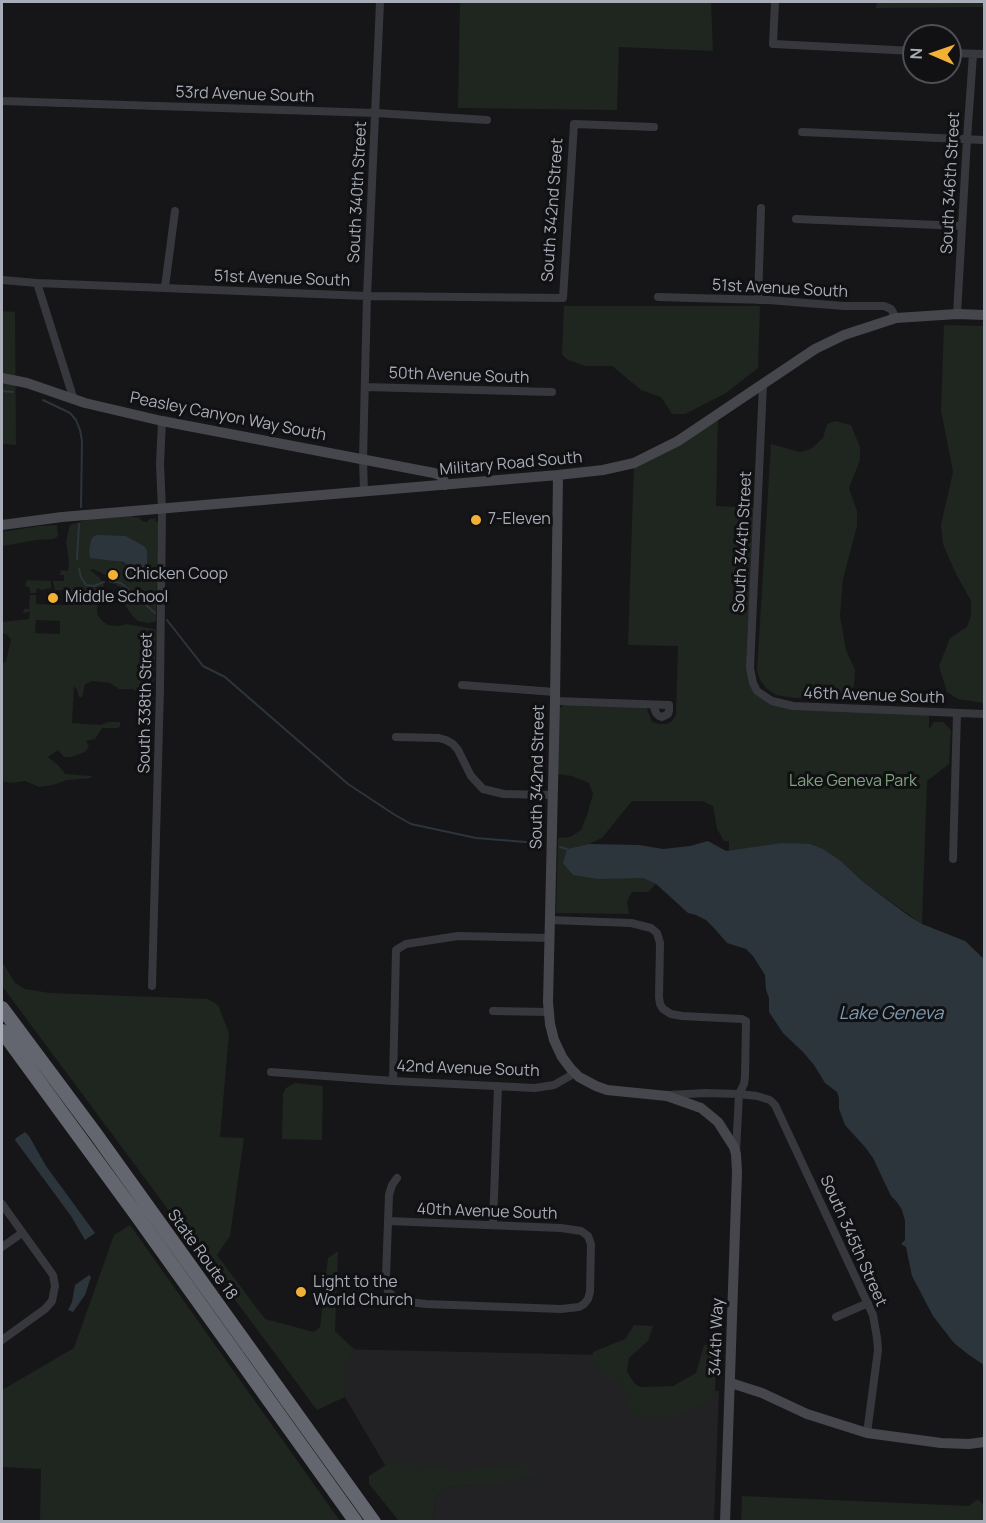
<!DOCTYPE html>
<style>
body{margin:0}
#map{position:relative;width:986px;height:1523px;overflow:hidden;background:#161618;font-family:Manrope,sans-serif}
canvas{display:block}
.frame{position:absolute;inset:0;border:3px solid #a8adb8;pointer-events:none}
.north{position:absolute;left:902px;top:24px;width:60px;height:60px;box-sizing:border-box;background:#111113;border:2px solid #4d4f55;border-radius:50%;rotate:272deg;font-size:16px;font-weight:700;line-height:24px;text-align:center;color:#a8adb8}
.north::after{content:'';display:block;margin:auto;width:21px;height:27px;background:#f2b134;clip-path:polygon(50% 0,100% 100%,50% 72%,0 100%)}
</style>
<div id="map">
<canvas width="986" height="1523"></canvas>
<div class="frame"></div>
<div class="north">N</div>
</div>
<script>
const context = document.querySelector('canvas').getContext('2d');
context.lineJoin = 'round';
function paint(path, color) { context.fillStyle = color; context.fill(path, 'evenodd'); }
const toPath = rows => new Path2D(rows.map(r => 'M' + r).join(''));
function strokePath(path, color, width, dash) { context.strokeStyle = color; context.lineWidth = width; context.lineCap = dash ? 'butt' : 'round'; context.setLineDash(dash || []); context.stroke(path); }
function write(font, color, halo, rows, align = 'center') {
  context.font = font + ' Manrope,sans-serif'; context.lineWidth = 6; context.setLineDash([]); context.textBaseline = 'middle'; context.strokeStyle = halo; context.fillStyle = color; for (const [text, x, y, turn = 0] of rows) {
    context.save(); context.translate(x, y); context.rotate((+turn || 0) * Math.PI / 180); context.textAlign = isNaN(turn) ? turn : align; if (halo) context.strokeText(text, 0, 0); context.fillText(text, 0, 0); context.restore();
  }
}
paint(toPath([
 [335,1349,602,1355,634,1390,719,1391,714,1521,433,1521,435,1498,447,1487,486,1484,395,1479,385,1465,333,1377]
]), '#222225');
paint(toPath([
 [460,2,711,2,713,51,619,47,617,110,458,108],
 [877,2,984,2,984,7,876,8],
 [564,306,760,306,758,368,726,393,685,414,672,414,661,397,641,390,612,366,585,366,568,360,562,354],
 [2,311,15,312,16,445,2,444],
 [944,325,984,326,984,703,958,699,947,692,939,666,950,638,967,627,971,616,971,601,956,574,943,544,941,525,953,472,941,410],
 [718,415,716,506,758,508,753,683,772,701,929,711,929,729,934,722,943,722,951,730,949,764,927,781,922,924,862,881,841,861,781,843,729,851,729,841,724,841,717,829,713,806,702,801,632,801,602,838,589,844,567,849,634,878,643,878,656,884,648,892,632,892,627,902,629,914,556,913,558,838,570,837,581,830,587,815,593,794,589,783,572,776,557,774,557,714,560,708,566,704,646,706,652,722,660,724,666,724,672,721,676,715,678,646,628,645,634,463],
 [835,421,851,425,860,447,860,460,849,488,857,511,857,526,843,579,840,616,846,650,855,670,854,686,845,698,795,698,776,695,767,689,760,680,757,670,771,444,800,452,811,449,823,438,827,424],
 [131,516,139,518,142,521,147,522,150,519,156,518,155,521,158,522,156,620,154,622,148,623,138,621,132,615,124,604,123,598,119,595,120,586,117,586,116,584,109,583,108,578,104,574,93,569,90,570,99,577,104,585,97,608,97,614,102,621,108,625,119,626,127,624,154,629,156,631,152,718,148,722,142,722,138,718,137,691,132,689,119,689,110,683,93,681,85,684,82,697,79,697,77,690,74,686,72,723,101,725,108,722,120,722,120,726,118,728,102,728,95,739,86,741,89,746,85,752,71,757,64,757,58,750,48,757,59,766,65,774,91,776,92,778,67,780,53,785,39,787,25,781,10,783,2,781,2,665,6,661,11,640,8,635,2,633,2,622,29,619,30,612,23,613,24,609,29,609,30,595,36,595,36,604,64,605,64,590,55,590,53,581,64,581,64,575,60,575,61,570,68,571,69,562,66,541,70,525,93,518],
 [126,536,145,547,140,572,130,571,127,564,117,561],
 [36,620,60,621,60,634,35,633],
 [57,525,58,536,54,539,37,540,3,546,2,548,2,532,39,526],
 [27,580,51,581,51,588,42,590,37,588,36,593,30,593,30,588,25,586],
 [2,961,15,983,25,989,50,993,208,999,218,1005,229,1033,220,1137,244,1138,230,1236,217,1255,265,1319,314,1332,320,1327,328,1258,338,1251,335,1331,354,1349,343,1367,345,1397,317,1410,2,986],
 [295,1083,323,1086,322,1140,282,1139,283,1094,286,1088],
 [130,1225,340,1521,40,1521,41,1469,2,1467,2,1390,74,1348,114,1235],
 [634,1325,653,1326,648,1341,629,1358,627,1372,635,1384,641,1387,673,1386,696,1373,704,1345,717,1345,715,1391,708,1402,673,1417,637,1416,630,1408,620,1383,602,1375,592,1365,593,1352,625,1339],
 [389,1463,436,1466,454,1471,529,1464,535,1476,493,1484,447,1487,435,1498,433,1521,399,1521,369,1484,369,1476],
 [742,1496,969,1506,978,1499,984,1506,984,1521,741,1522]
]), '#1e261f');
paint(toPath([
 [99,535,126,536,144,546,147,550,147,567,144,571,133,572,130,571,127,564,123,562,90,558,89,551,91,540,94,536],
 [708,841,726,851,781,843,810,844,823,849,841,861,862,881,909,916,922,924,965,941,984,959,984,1365,969,1355,954,1343,933,1316,912,1276,906,1247,901,1244,905,1240,905,1221,902,1210,897,1202,891,1196,873,1158,865,1147,845,1125,839,1109,839,1098,837,1092,825,1083,814,1065,803,1052,783,1033,769,1012,769,998,766,990,765,975,753,956,746,949,727,943,714,928,706,920,696,915,688,913,665,892,656,884,643,878,599,879,573,875,563,863,567,849,589,844,639,845,663,849,690,846],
 [25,1132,29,1136,46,1166,95,1233,85,1240,71,1216,15,1140,16,1138],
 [89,1275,91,1277,85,1295,73,1312,68,1310,72,1302,75,1285]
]), '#2c353c');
strokePath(toPath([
 [2,391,13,392],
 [43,400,70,413,76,420,80,430,82,441,81,507],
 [77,559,79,524],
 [79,569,81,577,86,585,94,586,104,582],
 [112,581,121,583,155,613],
 [167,620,203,666,225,677,348,784,395,815,411,824,476,838,538,843],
 [560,847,567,849]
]), '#2c353c', 2);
strokePath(toPath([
 [775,2,773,44,914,51],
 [950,53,984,54],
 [2,101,376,113,487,120],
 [802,132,984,140],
 [796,219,962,226],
 [2,280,37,283,367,296,563,298,574,124,654,127],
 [37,283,74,400],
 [165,287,175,211],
 [658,297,768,300,844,306,884,306,891,309,896,318],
 [758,300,761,208],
 [957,314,967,139,973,54],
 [763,385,750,668,753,683,757,691,772,701,793,706,984,714],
 [365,387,552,392],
 [364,492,363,459,367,296,380,2],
 [462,685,555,692],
 [555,701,669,705,669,711,668,714,662,717,659,716,656,713,653,705],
 [396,737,439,738,446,740,453,744,458,750,471,776,483,789,504,794,552,795],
 [953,859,957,713],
 [550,920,631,923,651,928,657,933,660,943,659,997,660,1004,663,1009,671,1014,682,1016,742,1019,746,1021,745,1077,744,1084,739,1094,736,1152],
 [152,986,160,688,162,510,160,464,162,421],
 [493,1011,548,1012],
 [271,1072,393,1081,535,1088,554,1085,575,1073],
 [393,1081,396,950,406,944,458,936,550,938],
 [668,1095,705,1093,739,1094,757,1096,770,1100,775,1105,873,1315,877,1338,878,1350,867,1433],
 [2,1204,53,1275,55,1286,52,1301,45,1309,2,1340],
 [388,1221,561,1228,581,1231,588,1236,591,1244,590,1292,588,1299,584,1304,579,1307,561,1309,426,1304,408,1302,394,1297,388,1291,386,1276,389,1195,392,1185,397,1178],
 [493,1225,498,1086],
 [2,1247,22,1233],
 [836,1317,868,1303]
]), '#37383d', 8);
strokePath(toPath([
 [2,378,27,383,85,403,162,421,434,473,442,476,445,485],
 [558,475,555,701,548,1002,550,1024,554,1040,562,1057,571,1069,579,1077,596,1086,607,1090,667,1096,701,1108,718,1122,734,1147,736,1154,737,1172,725,1522],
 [2,525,62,517,558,475,603,470,634,463,678,441,815,349,844,335,896,318,957,314,984,315],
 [731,1383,762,1393,807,1414,867,1433,941,1443,969,1444,984,1442]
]), '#45474d', 10);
strokePath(toPath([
 [2,1008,95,1133,374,1522],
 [2,1031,135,1213,356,1522]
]), '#63666e', 14);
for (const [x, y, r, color] of [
 [476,520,6,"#f2b134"],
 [113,575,6,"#f2b134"],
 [53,598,6,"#f2b134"],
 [301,1292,6,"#f2b134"]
]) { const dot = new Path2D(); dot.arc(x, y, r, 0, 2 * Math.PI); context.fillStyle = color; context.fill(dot); strokePath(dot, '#111113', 2); }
write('16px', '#a8adb8', '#111113', [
 ["53rd Avenue South",245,95,2],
 ["South 346th Street",951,183,-87],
 ["South 340th Street",358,192,-87],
 ["South 342nd Street",553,210,-86],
 ["51st Avenue South",282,279,2],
 ["51st Avenue South",780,289,3],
 ["50th Avenue South",459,376,2],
 ["Peasley Canyon Way South",228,417,11],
 ["Military Road South",511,464,-5],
 ["South 344th Street",743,542,-87],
 ["46th Avenue South",874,696,2],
 ["South 338th Street",146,703,-89],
 ["South 342nd Street",538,777,-89],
 ["42nd Avenue South",468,1069,2],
 ["40th Avenue South",487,1212,2],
 ["South 345th Street",853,1241,66],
 ["State Route 18",202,1255,54],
 ["344th Way",717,1337,-88]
]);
write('16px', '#a8adb8', '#111113', [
 ["7-Eleven",488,520],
 ["Chicken Coop",125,575],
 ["Middle School",65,598],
 ["Light to the",313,1283],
 ["World Church",313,1301]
], 'left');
write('16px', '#7fa381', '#111113', [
 ["Lake Geneva Park",853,782]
]);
write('italic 18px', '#7f9bb3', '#111113', [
 ["Lake Geneva",891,1014]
]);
</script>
